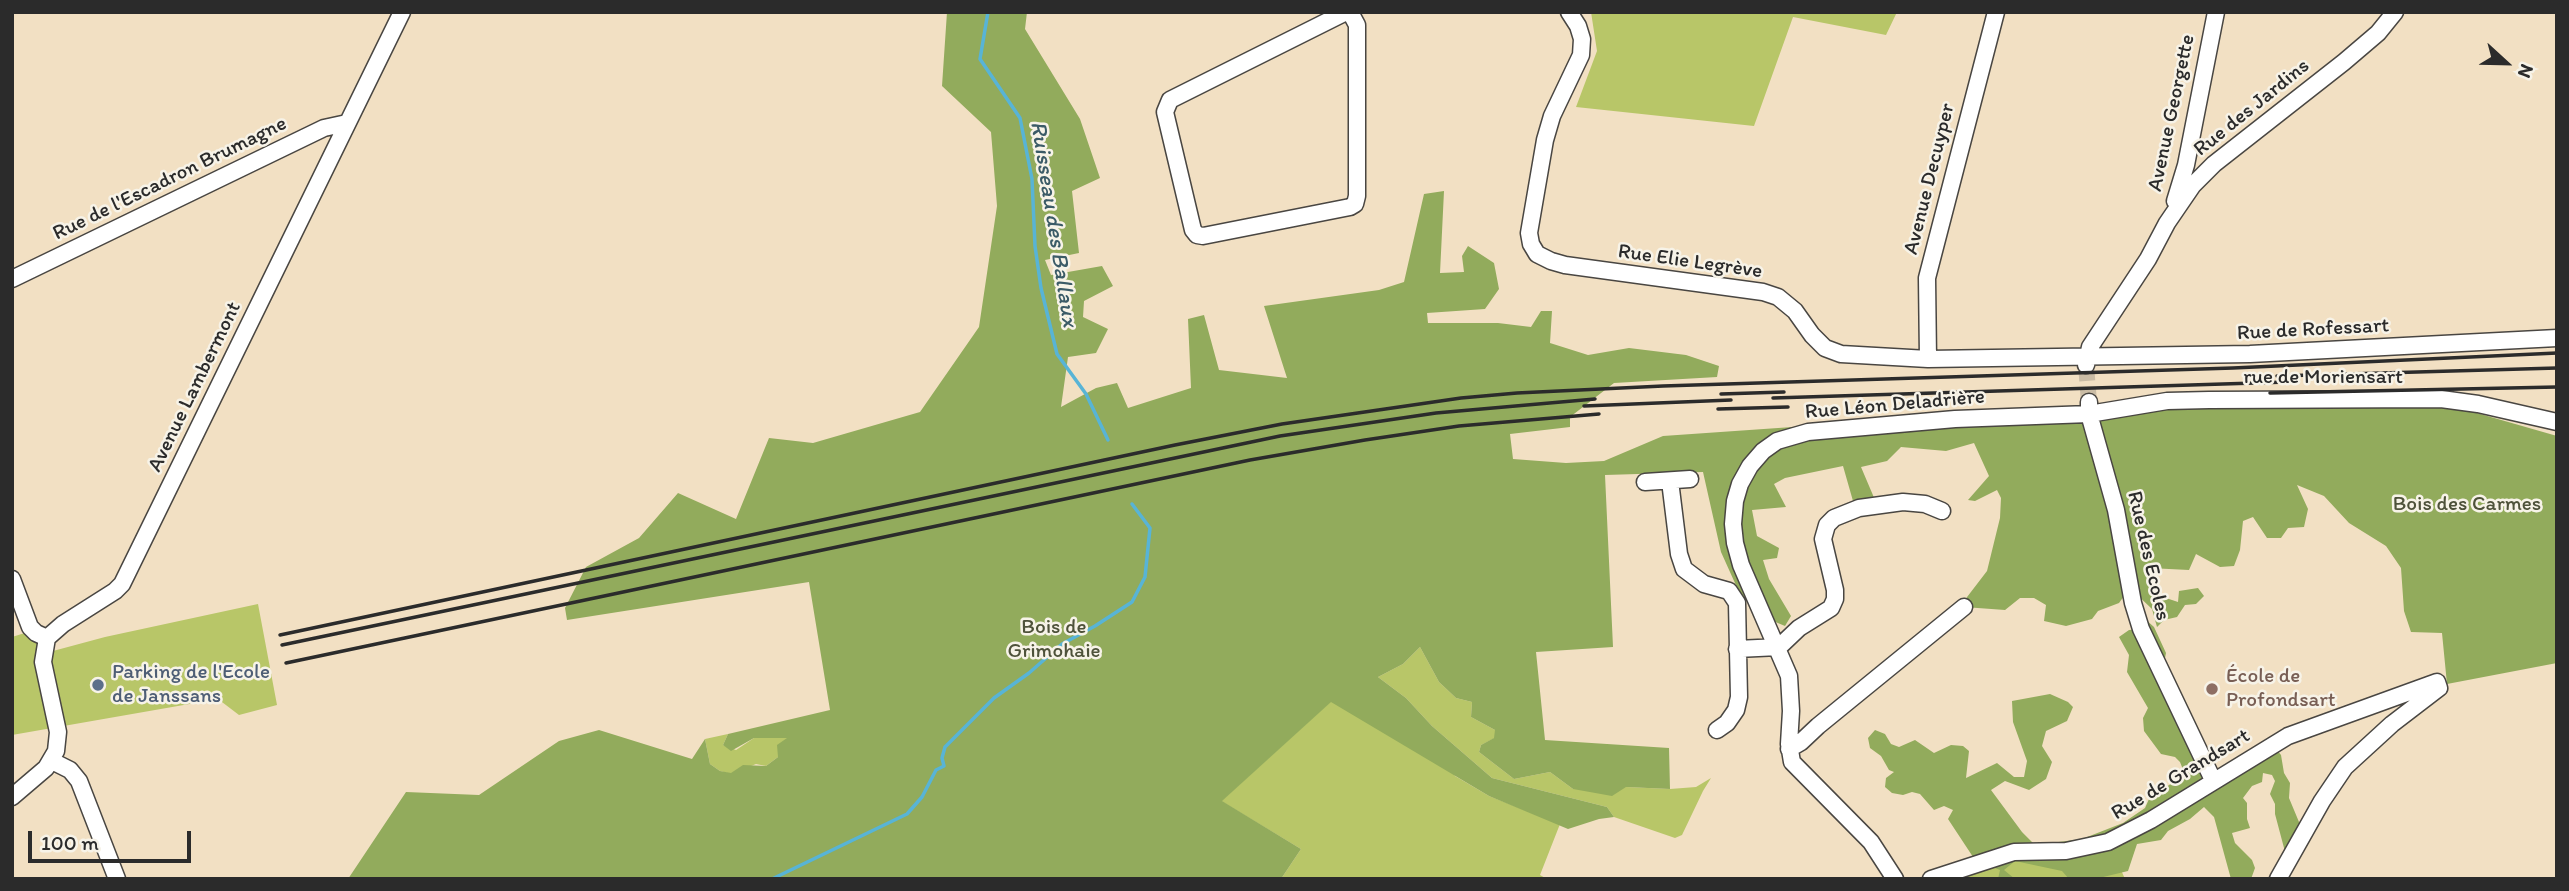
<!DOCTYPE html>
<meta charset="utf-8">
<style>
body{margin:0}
#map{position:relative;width:2569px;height:891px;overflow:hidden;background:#f2e0c3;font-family:Itim,sans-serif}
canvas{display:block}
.frame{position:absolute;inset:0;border:14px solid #2b2b2b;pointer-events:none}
.north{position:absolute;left:2471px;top:28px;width:70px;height:70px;-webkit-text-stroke:5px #f7f3e8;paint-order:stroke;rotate:112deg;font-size:19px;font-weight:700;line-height:28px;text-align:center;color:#2b2b2b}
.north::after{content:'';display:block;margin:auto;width:24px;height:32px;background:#2b2b2b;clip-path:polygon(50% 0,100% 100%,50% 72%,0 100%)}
.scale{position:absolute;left:28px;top:831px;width:163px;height:32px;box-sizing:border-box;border:4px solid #2b2b2b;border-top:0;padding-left:9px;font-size:21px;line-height:24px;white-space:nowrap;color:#2b2b2b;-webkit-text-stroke:5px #f7f3e8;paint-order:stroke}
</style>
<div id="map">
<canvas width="2569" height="891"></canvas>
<div class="frame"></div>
<div class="north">N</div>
<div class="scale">100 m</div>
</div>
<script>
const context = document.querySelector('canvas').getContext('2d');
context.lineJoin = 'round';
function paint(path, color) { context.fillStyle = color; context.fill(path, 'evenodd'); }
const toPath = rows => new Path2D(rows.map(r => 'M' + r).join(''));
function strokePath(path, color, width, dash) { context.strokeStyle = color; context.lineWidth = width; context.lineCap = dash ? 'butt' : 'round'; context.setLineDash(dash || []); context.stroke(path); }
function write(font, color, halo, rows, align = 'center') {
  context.font = font + ' Itim,sans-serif'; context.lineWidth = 5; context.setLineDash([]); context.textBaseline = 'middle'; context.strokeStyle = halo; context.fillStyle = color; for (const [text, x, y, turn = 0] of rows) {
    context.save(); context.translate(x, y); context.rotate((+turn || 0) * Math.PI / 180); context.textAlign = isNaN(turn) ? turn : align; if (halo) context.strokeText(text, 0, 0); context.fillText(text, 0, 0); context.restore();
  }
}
paint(toPath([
 [1591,12,1897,12,1886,35,1793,17,1754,126,1576,107,1597,51],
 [258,604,277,705,239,715,218,699,12,735,12,637,28,632,53,651,105,637],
 [1420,647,1439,682,1456,698,1472,702,1471,717,1495,730,1495,738,1481,745,1479,752,1514,779,1550,772,1573,789,1626,787,1670,789,1696,787,1711,778,1703,791,1682,835,1675,838,1614,817,1607,807,1492,778,1432,726,1406,698,1378,677,1403,664],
 [1331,701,1447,759,1455,776,1489,796,1560,824,1540,875,1547,879,1281,879,1301,849,1221,801],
 [728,734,723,745,736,750,754,738,789,737,778,757,766,766,756,764,731,774,720,771,710,764,705,739],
 [2023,856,2121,870,2125,879,1944,879]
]), '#b8c668');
paint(toPath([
 [947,12,1027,12,1025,29,1080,119,1100,178,1072,191,1079,253,1045,260,1051,275,1102,266,1113,286,1084,301,1083,317,1108,329,1096,353,1068,357,1061,407,1096,388,1117,383,1128,408,1191,388,1188,319,1204,315,1219,370,1287,378,1264,306,1379,290,1404,282,1424,194,1444,191,1440,273,1464,272,1462,256,1468,246,1494,263,1499,289,1485,309,1427,313,1428,323,1498,323,1531,327,1541,311,1552,311,1550,343,1588,355,1629,348,1686,355,1719,366,1717,377,1614,383,1570,417,1570,427,1510,434,1513,459,1566,463,1604,461,1663,436,1850,423,2180,404,2435,401,2557,436,2557,663,2447,684,2442,633,2411,632,2404,611,2401,568,2386,546,2349,523,2324,496,2297,485,2308,509,2304,527,2288,528,2281,538,2267,538,2253,517,2243,521,2240,550,2234,566,2220,567,2196,554,2189,570,2149,568,2160,596,2178,602,2179,591,2198,588,2204,596,2196,604,2185,605,2177,617,2164,620,2157,627,2152,609,2130,588,2119,603,2098,611,2092,619,2066,626,2044,621,2046,605,2034,598,2020,598,2005,610,1964,607,1964,601,1987,571,2000,518,2001,498,1997,490,1975,501,1968,500,1989,476,1974,443,1946,451,1901,447,1887,461,1861,467,1875,500,1853,501,1843,466,1785,478,1774,484,1786,507,1752,510,1757,536,1779,548,1777,558,1763,560,1769,579,1791,616,1785,626,1766,618,1739,592,1721,552,1703,472,1605,475,1613,647,1536,652,1545,740,1669,748,1670,789,1626,787,1612,796,1573,789,1550,772,1514,779,1479,752,1481,745,1494,738,1495,730,1471,717,1472,702,1456,698,1439,682,1420,647,1403,664,1378,677,1406,698,1432,726,1492,778,1607,807,1614,817,1599,819,1568,829,1489,796,1331,702,1222,801,1301,849,1281,879,348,879,406,792,479,795,559,741,599,730,692,759,705,739,710,764,720,771,731,773,743,765,766,766,778,757,777,745,787,738,754,738,731,751,723,745,728,734,830,710,809,582,567,620,565,608,586,567,639,538,678,493,736,519,769,438,813,443,920,412,979,327,997,206,991,132,942,86],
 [2145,619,2154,627,2166,653,2163,668,2213,779,2272,744,2281,755,2284,773,2290,783,2289,798,2304,834,2288,863,2275,814,2275,804,2270,794,2275,781,2272,775,2263,773,2262,782,2252,786,2243,798,2247,803,2247,819,2250,828,2232,833,2235,843,2252,860,2255,868,2251,879,2231,879,2214,817,2204,807,2190,819,2168,831,2161,840,2137,844,2128,871,2095,879,2069,879,2062,871,2015,861,2004,870,2015,879,1998,879,2000,870,1975,860,1948,819,1953,810,1944,806,1934,810,1920,794,1912,792,1903,795,1892,793,1885,787,1886,778,1894,772,1889,770,1881,756,1870,748,1868,738,1875,730,1885,734,1891,744,1899,747,1915,740,1934,753,1951,745,1963,746,1969,751,1966,778,1997,763,2014,777,2024,777,2027,761,2013,722,2012,701,2050,694,2068,702,2073,707,2067,721,2046,731,2042,746,2052,762,2046,779,2029,790,2005,781,1991,790,2022,832,2035,845,2082,839,2123,823,2145,808,2149,799,2172,783,2186,777,2180,762,2175,757,2161,754,2144,731,2143,718,2148,708,2127,672,2129,655,2119,637,2129,630,2141,629]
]), '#92ab5c');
strokePath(toPath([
 [988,12,980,59,1020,118,1032,179,1035,246,1041,288,1057,354,1086,394,1108,440],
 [772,879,907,814,922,797,936,770,944,766,942,758,945,747,994,698,1029,673,1062,644,1095,626,1132,602,1145,577,1150,528,1132,504]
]), '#58b4d6', 3.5);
strokePath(toPath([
 [2086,365,2089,402]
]), '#cabca5', 16, [16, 8]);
const minor = toPath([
 [1346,12,1170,100,1165,112,1193,230,1197,235,1203,236,1350,207,1355,204,1357,196,1357,25,1350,12],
 [1569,12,1578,26,1582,39,1581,55,1552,116,1545,140,1529,233,1531,244,1537,254,1551,261,1565,265,1763,292,1778,297,1795,311,1812,335,1825,348,1841,354,1928,359,2250,354,2557,338],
 [2175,201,2186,165,2216,12],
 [12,279,324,128,347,123],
 [1928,359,1927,278,1996,12],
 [2086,365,2090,347,2148,259,2167,223,2193,185,2214,164,2344,62,2378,33,2395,12],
 [2089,402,2089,414,2116,510,2133,603,2141,629,2213,780],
 [1670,481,1679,554,1684,569,1704,584,1729,591,1737,603,1739,697,1736,710,1727,723,1717,730],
 [1645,482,1690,479],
 [12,579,30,627,36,633,47,638],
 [1737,649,1779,647,1799,628,1831,608,1835,599,1835,590,1823,539,1827,525,1834,518,1859,508,1903,502,1925,504,1942,511],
 [1789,749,1801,742,1818,726,1964,607],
 [52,761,70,770,79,781,117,879],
 [12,797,46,768,56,751,58,732,43,662,47,638,63,624,115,591,122,584,402,12],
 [1895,879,1871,842,1792,762,1789,744,1791,711,1789,676,1741,565,1735,543,1733,524,1735,501,1740,484,1750,466,1763,451,1777,441,1808,432,1955,419,2089,414,2167,401,2209,400,2441,399,2478,404,2557,422],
 [1931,879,2014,852,2066,851,2108,842,2151,820,2288,736,2437,682,2439,688,2392,724,2345,767,2322,801,2278,879]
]);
strokePath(minor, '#494642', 19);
strokePath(minor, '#fff', 16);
strokePath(toPath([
 [2277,376,2557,368],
 [2270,393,2557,387],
 [1721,394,1784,392],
 [1773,398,2287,382],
 [1584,406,1731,400],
 [1718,409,1788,407],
 [280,635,1175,445,1282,424,1461,398,1517,393,1663,386,2233,368,2557,353],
 [282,645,1280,436,1436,413,1595,399],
 [286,663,1250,460,1365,440,1459,426,1599,414]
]), '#2b2b2b', 3.5);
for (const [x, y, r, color] of [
 [98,685,7,"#5c6f8a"],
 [2212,689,7,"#8d6e63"]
]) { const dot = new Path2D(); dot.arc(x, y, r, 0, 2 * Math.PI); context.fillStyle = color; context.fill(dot); strokePath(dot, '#f7f3e8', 2.5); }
write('21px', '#2b2b2b', '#f7f3e8', [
 ["Rue des Jardins",2252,108,-39],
 ["Avenue Georgette",2172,113,-78],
 ["Rue de l'Escadron Brumagne",170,179,-26],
 ["Avenue Decuyper",1930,179,-76],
 ["Rue Elie Legrève",1690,262,8],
 ["Rue de Rofessart",2313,330,-3],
 ["rue de Moriensart",2323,378],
 ["Avenue Lambermont",195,387,-64],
 ["Rue Léon Deladrière",1895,405,-5],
 ["Rue des Ecoles",2148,556,77],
 ["Rue de Grandsart",2181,775,-31]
]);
write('21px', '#4e523a', '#f7f3e8', [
 ["Bois des Carmes",2467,505],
 ["Bois de",1054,628],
 ["Grimohaie",1054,652]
]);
write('21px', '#4e5e75', '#f7f3e8', [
 ["Parking de l'Ecole",112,673],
 ["de Janssans",112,697]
], 'left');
write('21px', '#785e54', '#f7f3e8', [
 ["École de",2226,677],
 ["Profondsart",2226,701]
], 'left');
write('italic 23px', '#3b5b67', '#f7f3e8', [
 ["Ruisseau des Ballaux",1053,224,81]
]);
</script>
